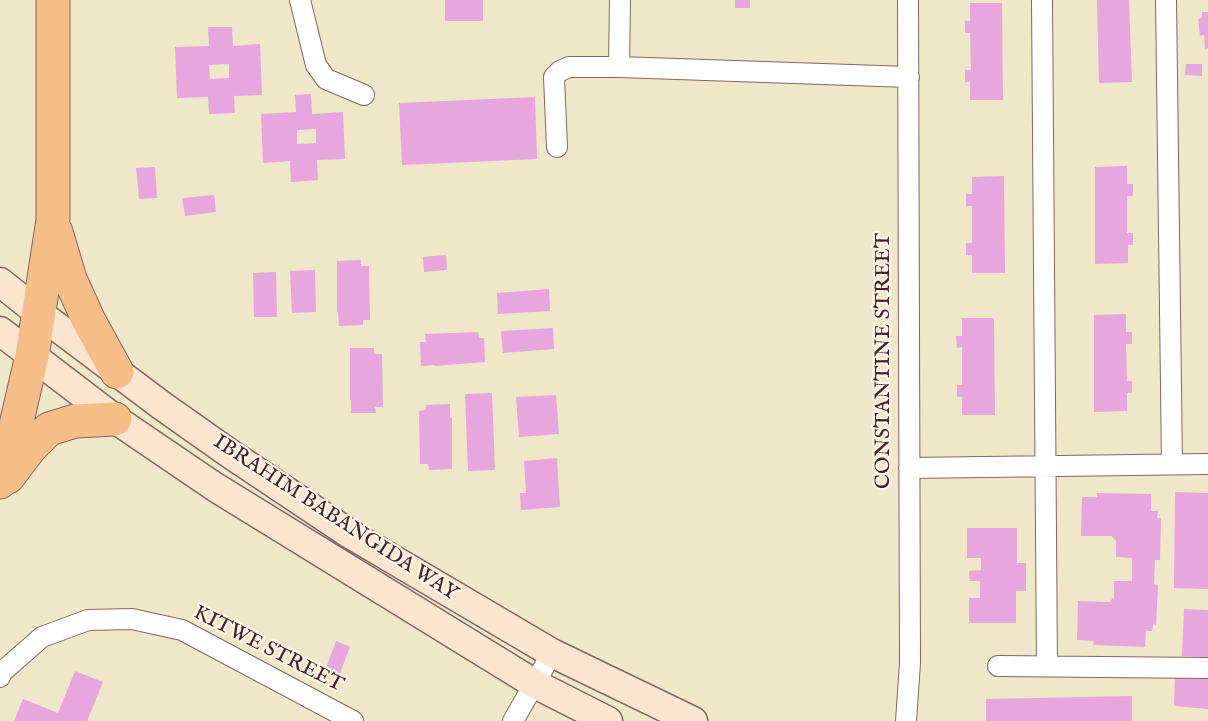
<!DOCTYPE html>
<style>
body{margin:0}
canvas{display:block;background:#eee7c8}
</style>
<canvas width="1208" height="721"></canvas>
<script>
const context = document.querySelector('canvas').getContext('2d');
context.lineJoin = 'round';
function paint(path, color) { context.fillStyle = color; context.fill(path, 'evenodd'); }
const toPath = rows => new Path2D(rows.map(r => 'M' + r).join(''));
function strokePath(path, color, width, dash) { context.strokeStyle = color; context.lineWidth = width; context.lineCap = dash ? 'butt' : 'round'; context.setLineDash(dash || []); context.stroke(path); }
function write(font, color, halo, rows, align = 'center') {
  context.font = font + ' "IM FELL English",serif'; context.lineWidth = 4.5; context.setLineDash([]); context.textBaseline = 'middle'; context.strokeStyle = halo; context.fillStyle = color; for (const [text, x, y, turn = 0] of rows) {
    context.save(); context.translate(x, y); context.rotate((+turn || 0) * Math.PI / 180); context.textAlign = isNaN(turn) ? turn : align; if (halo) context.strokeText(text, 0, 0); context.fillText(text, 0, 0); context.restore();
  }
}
paint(toPath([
 [445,0,483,0,483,21,445,21],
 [735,0,750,0,750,8,735,8],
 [1097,0,1129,0,1132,82,1099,83],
 [970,3,1002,3,1003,100,970,100,970,82,965,82,965,70,971,70,970,33,965,33,965,21,970,21],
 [1202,12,1208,12,1208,48,1205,49,1204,35,1200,36,1198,19,1202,18],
 [208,27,232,27,233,46,260,44,262,95,234,96,235,113,209,114,208,97,177,98,175,47,209,46],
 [229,64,229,78,210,79,209,65],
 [1186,64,1202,64,1202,76,1185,75],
 [311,94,312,114,343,112,345,159,317,160,318,180,291,182,290,161,263,163,261,114,296,112,295,95],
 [316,129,316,143,297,144,297,130],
 [535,97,537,159,402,165,399,103],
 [1127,166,1127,184,1133,184,1133,196,1127,196,1127,233,1133,233,1133,245,1128,245,1128,263,1095,264,1095,167],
 [155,167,157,198,139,199,136,168],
 [1004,176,1005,273,972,273,972,255,966,255,966,243,972,243,972,206,966,206,966,194,972,194,972,177],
 [214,195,216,212,185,216,182,198],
 [446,255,447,270,424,272,423,257],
 [361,260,361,266,369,266,370,320,363,320,363,325,339,326,338,312,337,312,337,261],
 [315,270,316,312,292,313,290,271],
 [276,272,277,317,254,317,253,273],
 [549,289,550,311,498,314,497,293],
 [1126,314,1126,332,1132,332,1132,344,1126,344,1127,381,1132,381,1132,393,1127,393,1127,411,1094,412,1094,315],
 [962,318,994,318,995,415,962,415,962,397,957,397,957,385,962,385,962,347,957,348,956,336,962,336],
 [553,328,554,349,503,353,501,331],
 [478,332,479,338,484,338,485,362,434,366,434,365,421,366,420,342,426,342,425,334],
 [350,348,374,348,374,354,382,354,383,407,375,407,376,413,351,413,351,400,350,400],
 [492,393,495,470,468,471,465,394],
 [556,395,559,434,519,437,516,397],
 [450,404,450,418,452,418,452,469,429,470,428,464,420,464,419,411,426,410,426,405],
 [557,458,560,507,521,510,520,493,526,493,524,461],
 [1175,492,1208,493,1208,589,1174,588],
 [1097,493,1151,494,1151,511,1158,511,1157,518,1161,518,1160,560,1155,560,1154,584,1158,585,1156,625,1153,624,1152,631,1146,631,1145,647,1093,645,1094,641,1077,640,1078,601,1109,602,1114,597,1114,581,1132,581,1132,558,1116,557,1116,540,1111,536,1081,536,1082,497,1097,497],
 [967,528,1017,528,1017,563,1026,563,1026,591,1016,591,1016,623,969,623,969,598,980,598,980,581,970,581,969,571,981,570,981,558,967,558],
 [1184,609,1208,610,1208,657,1182,656],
 [336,641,350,647,338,678,324,673],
 [75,671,103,682,87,721,14,721,23,699,58,713],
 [1175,676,1208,679,1208,709,1174,706],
 [1132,696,1132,721,986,721,986,699]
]), '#e7a6de');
const minor = toPath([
 [300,0,316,65,326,79,364,95],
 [1042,0,1047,666],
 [1166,0,1172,464],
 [619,67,620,0],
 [557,147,554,77,560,71,569,67,619,67,909,77],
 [909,468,1208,464],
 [998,666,1208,668],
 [0,677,2,672,42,637,88,620,132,619,182,630,353,721],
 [513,721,552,653],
 [906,721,910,663,908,0]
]);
const secondary = toPath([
 [0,282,40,314,161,405,229,453,350,534,552,653,693,721],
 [0,331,115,419,215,487,535,684,608,721]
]);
const motorway = toPath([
 [56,232,70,279,89,321,117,372],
 [8,477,30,448,49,429,75,421,115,419],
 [0,482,10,451,32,356,53,220,53,0]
]);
strokePath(minor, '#836562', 22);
strokePath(secondary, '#836562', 31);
strokePath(motorway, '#836562', 35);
strokePath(minor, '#fff', 20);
strokePath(secondary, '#fbe5cf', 28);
strokePath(motorway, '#f6be87', 33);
write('21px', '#4a1f2b', '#fcf5e5', [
 ["CONSTANTINE STREET",885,361,-90],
 ["IBRAHIM BABANGIDA WAY",335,519,33],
 ["KITWE STREET",268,650,27]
]);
</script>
